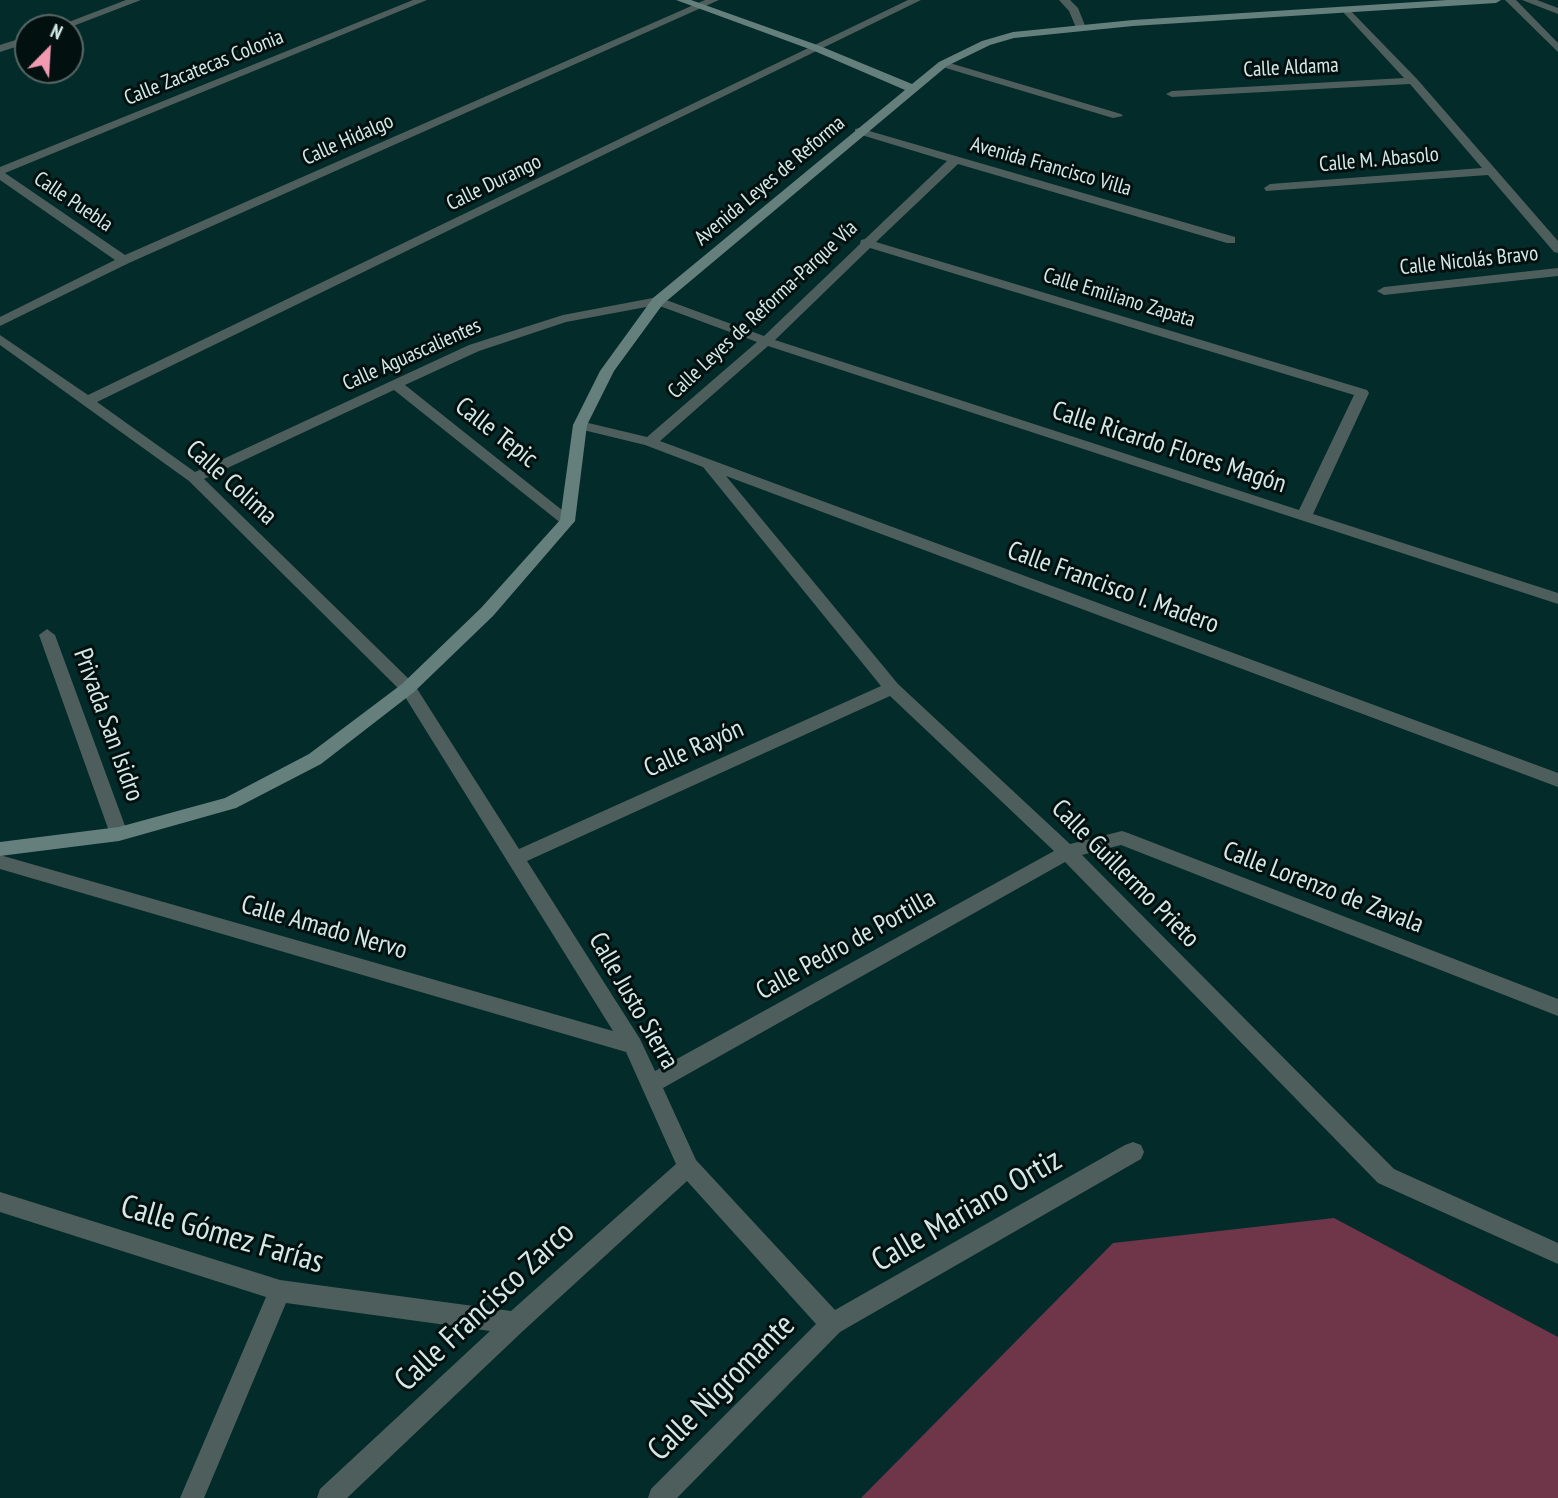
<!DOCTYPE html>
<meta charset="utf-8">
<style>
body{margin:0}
#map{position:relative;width:1558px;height:1498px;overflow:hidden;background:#022b2a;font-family:"PT Sans Narrow",sans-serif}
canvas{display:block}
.north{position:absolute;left:14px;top:14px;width:70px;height:70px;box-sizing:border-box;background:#031010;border:2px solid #576766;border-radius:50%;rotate:24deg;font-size:19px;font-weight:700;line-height:28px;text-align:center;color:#d4e9e7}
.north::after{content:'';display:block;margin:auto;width:24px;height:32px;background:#f19ab2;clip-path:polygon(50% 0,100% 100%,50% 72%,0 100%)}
</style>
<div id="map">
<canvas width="1558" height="1498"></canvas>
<div class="north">N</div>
</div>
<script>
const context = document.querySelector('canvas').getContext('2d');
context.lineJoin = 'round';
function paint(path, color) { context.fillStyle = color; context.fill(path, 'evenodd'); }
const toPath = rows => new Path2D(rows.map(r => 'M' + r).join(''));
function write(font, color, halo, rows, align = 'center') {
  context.font = font + ' "PT Sans Narrow",sans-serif'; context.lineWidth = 6; context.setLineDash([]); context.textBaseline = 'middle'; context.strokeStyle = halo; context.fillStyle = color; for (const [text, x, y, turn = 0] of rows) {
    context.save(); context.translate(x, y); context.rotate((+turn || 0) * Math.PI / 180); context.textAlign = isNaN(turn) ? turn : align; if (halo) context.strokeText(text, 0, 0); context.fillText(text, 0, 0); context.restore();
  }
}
paint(toPath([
 [1334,1218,1558,1337,1558,1498,861,1498,1113,1243]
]), '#6e3648');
paint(toPath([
 [126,0,141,0,68,28,53,28,126,0],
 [413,0,427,0,5,173,125,255,705,0,719,0,129,263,0,326,0,317,115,260,0,180,0,167,413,0],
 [908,0,921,0,97,402,195,472,469,345,563,315,658,297,764,336,860,244,861,240,865,239,947,161,855,133,855,129,859,128,1235,237,1235,243,1227,243,958,164,876,242,1367,390,1369,393,1313,514,1558,593,1558,604,768,346,660,441,1558,773,1558,787,726,476,898,684,1070,844,1122,831,1128,833,1558,999,1558,1016,1121,845,1082,855,1394,1169,1558,1243,1558,1264,1378,1183,1065,862,663,1088,696,1160,835,1310,1125,1145,1133,1142,1141,1145,1144,1152,1141,1159,840,1332,677,1498,648,1498,651,1489,816,1324,687,1181,523,1331,347,1498,317,1498,320,1489,490,1331,286,1303,204,1498,180,1498,266,1297,0,1212,0,1192,280,1280,511,1311,676,1164,626,1052,0,869,0,855,613,1031,402,692,189,481,0,345,0,335,88,395,908,0],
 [870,248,1354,395,1299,510,775,340,870,248],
 [657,305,757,342,647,437,580,421,573,425,575,428,645,445,703,467,881,686,519,849,414,684,204,479,394,390,562,524,572,524,575,521,572,518,405,385,479,351,566,322,657,305],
 [890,696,1054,851,655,1071,640,1039,527,861,890,696],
 [1059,0,1070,0,1078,8,1086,28,1085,30,1077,30,1069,11,1059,0],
 [1505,0,1516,0,1558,43,1558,52,1505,0],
 [1522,0,1537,0,1558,8,1558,14,1522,0],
 [1347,7,1417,79,1558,241,1558,253,1554,252,1488,175,1266,191,1264,188,1270,184,1482,168,1410,84,1172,97,1166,94,1172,91,1404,78,1343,12,1342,10,1347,7],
 [28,36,28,43,0,52,0,45,28,36],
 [943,61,1121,114,1123,116,1113,118,939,66,938,64,943,61],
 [1558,268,1558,276,1384,295,1377,291,1384,287,1558,268],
 [47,629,55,635,128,834,125,839,113,839,110,834,39,635,47,629]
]), '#4e5e5d');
paint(toPath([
 [676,0,691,0,820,46,912,84,939,62,982,41,1013,32,1133,20,1447,0,1501,0,1496,3,1133,26,1014,38,990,45,947,66,663,304,614,371,587,425,575,521,493,616,414,692,321,764,236,808,119,841,0,856,0,842,119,827,225,798,309,754,402,684,481,608,560,520,573,425,600,371,653,298,905,90,812,50,676,0]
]), '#657f7d');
write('21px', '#d4e9e7', '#031010', [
 ["Calle Zacatecas Colonia",204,68,-22],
 ["Calle Aldama",1291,68,-3],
 ["Calle Hidalgo",348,140,-24],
 ["Calle M. Abasolo",1379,160,-5],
 ["Avenida Francisco Villa",1051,167,16],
 ["Avenida Leyes de Reforma",770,181,-40],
 ["Calle Durango",494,183,-26],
 ["Calle Puebla",73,202,34],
 ["Calle Nicolás Bravo",1469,261,-6],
 ["Calle Emiliano Zapata",1119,298,17],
 ["Calle Leyes de Reforma-Parque Vía",763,310,-43],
 ["Calle Aguascalientes",412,355,-24]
]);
write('26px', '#d4e9e7', '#031010', [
 ["Calle Tepic",496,433,38],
 ["Calle Ricardo Flores Magón",1169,448,18],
 ["Calle Colima",231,483,42],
 ["Calle Francisco I. Madero",1113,588,20],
 ["Privada San Isidro",108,725,70],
 ["Calle Rayón",694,749,-24],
 ["Calle Guillermo Prieto",1125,874,45],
 ["Calle Lorenzo de Zavala",1323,888,21],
 ["Calle Amado Nervo",324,928,16],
 ["Calle Pedro de Portilla",846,945,-29],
 ["Calle Justo Sierra",633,1001,60]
]);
write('32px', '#d4e9e7', '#031010', [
 ["Calle Mariano Ortiz",967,1211,-30],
 ["Calle Gómez Farías",222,1235,16],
 ["Calle Francisco Zarco",485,1307,-43],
 ["Calle Nigromante",722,1388,-45]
]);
</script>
